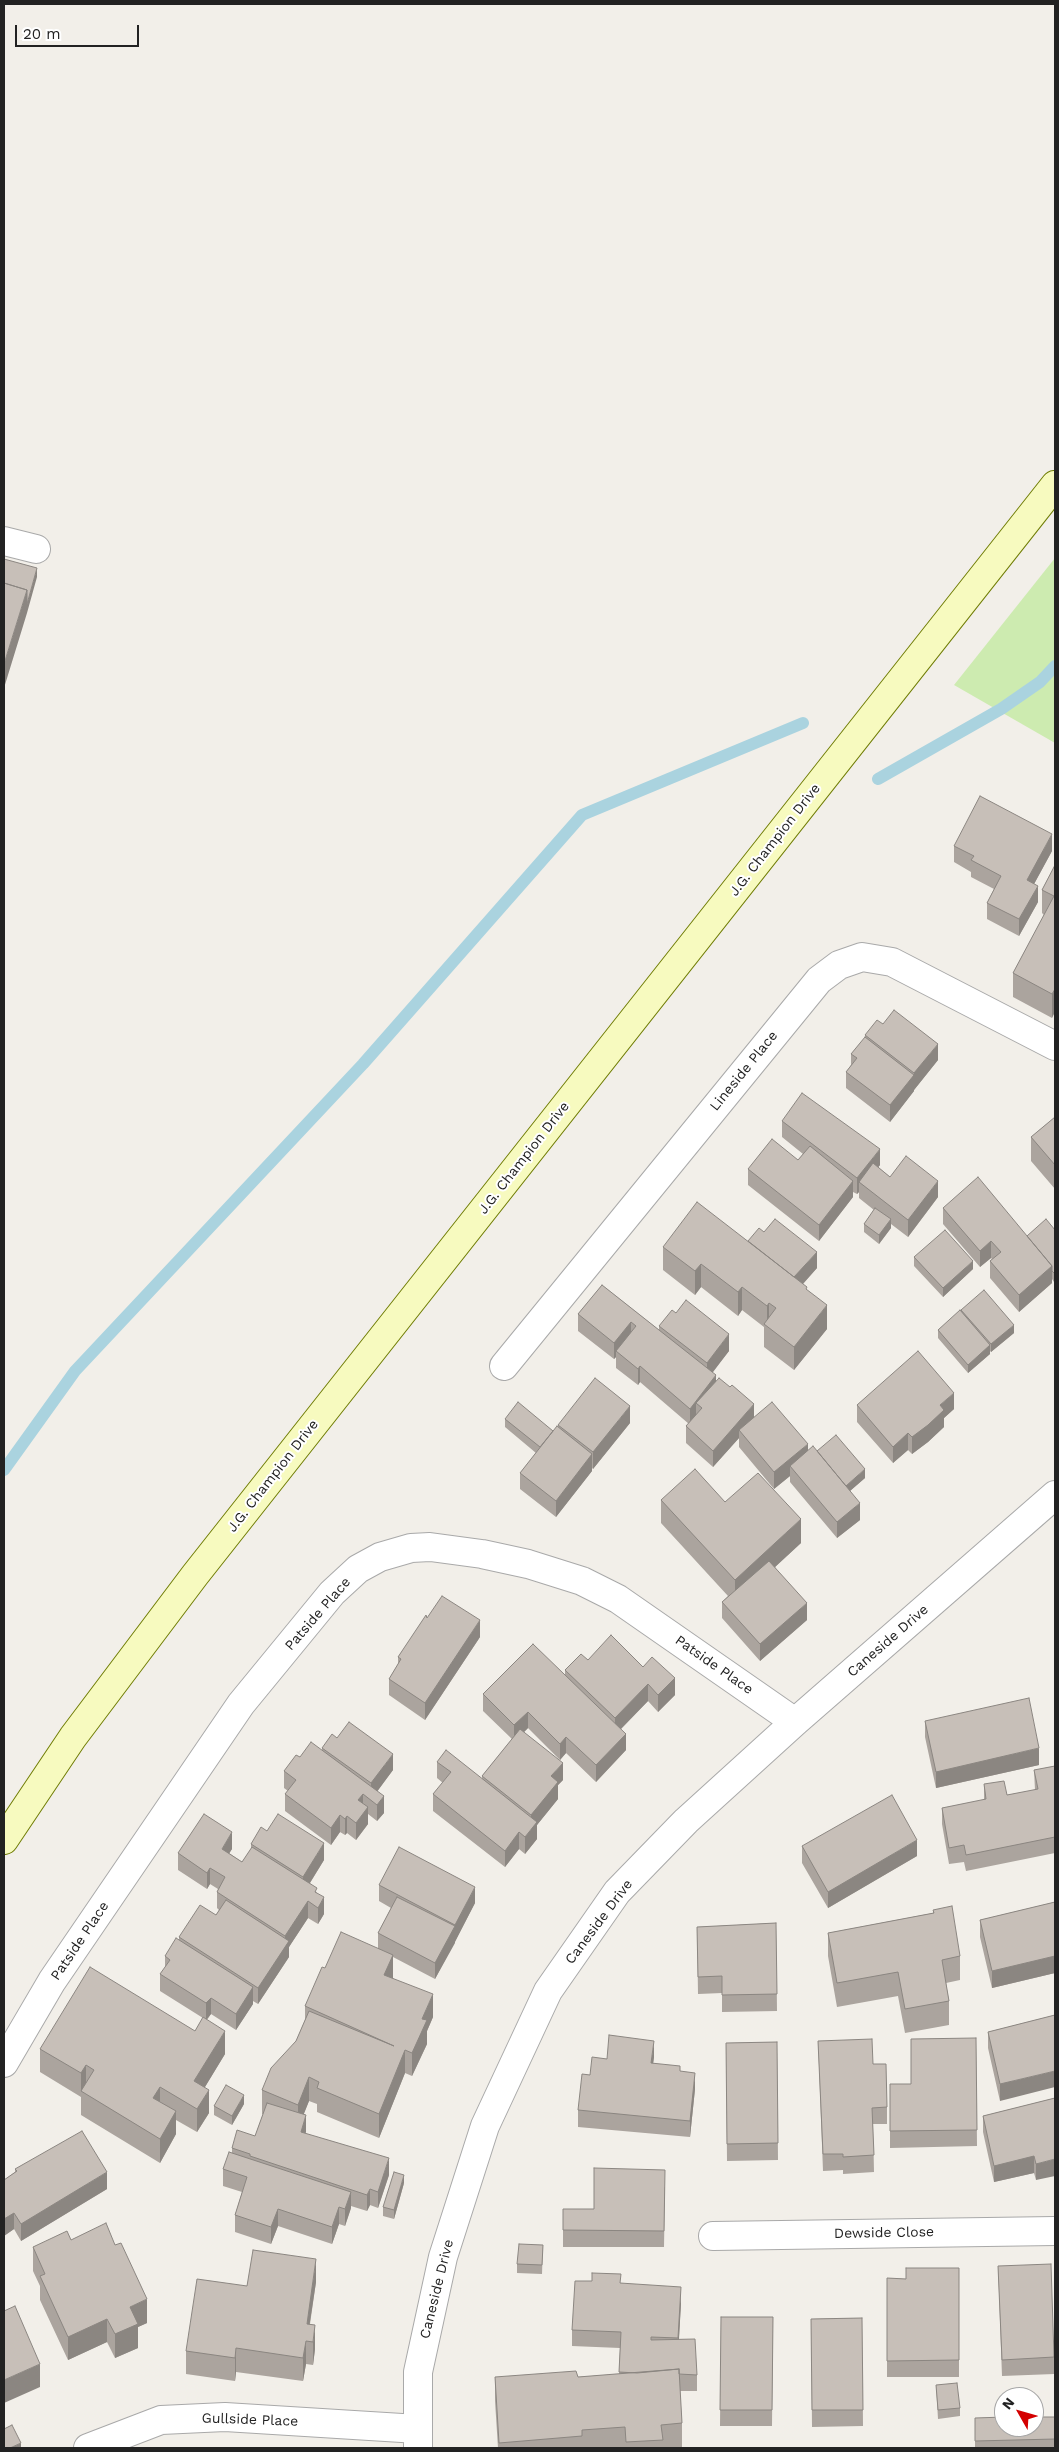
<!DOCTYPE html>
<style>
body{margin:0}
#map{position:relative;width:1059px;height:2452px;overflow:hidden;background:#f2efe9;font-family:"Work Sans",sans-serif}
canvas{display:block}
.frame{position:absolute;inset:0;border:5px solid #222;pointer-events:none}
.north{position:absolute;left:994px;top:2387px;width:50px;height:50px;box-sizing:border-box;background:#fff;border:1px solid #a7a7a7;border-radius:50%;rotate:308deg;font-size:14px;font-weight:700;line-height:20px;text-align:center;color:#222}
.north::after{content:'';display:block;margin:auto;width:18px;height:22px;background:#d40000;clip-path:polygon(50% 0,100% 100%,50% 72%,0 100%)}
.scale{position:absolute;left:15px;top:25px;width:124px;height:22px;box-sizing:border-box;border:2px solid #222;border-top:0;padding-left:6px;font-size:15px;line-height:18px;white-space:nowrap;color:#222;-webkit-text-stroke:4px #fff;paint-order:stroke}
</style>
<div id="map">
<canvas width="1059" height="2452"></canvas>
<div class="frame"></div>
<div class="north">N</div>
<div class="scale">20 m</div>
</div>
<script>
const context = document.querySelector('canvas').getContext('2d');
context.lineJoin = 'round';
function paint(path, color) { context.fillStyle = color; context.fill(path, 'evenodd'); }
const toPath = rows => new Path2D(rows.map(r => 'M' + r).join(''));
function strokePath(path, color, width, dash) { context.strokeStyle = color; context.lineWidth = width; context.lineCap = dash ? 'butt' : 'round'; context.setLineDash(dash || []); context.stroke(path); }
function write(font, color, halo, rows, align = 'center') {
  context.font = font + ' "Work Sans",sans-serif'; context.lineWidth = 4; context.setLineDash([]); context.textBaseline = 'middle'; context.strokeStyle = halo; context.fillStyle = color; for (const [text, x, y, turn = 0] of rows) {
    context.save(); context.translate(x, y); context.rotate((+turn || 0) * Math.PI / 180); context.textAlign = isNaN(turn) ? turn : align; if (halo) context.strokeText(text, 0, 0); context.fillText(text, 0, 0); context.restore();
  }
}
paint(toPath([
 [1055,558,1055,743,954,685]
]), '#cdebb0');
strokePath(toPath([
 [878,779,1001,709,1040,682,1055,666],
 [4,1470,75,1371,363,1064,582,815,803,723]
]), '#aad3df', 12);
const street = toPath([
 [4,541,36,549],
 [504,1366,819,980,839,965,862,957,892,962,1055,1046],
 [4,2063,52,1981,241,1704,332,1593,358,1569,380,1557,411,1548,430,1547,482,1554,528,1564,582,1581,618,1599,795,1722],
 [713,2236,1055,2231],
 [88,2448,161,2420,225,2417,418,2429],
 [418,2448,418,2372,443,2257,485,2126,548,1991,617,1892,686,1821,795,1722,1055,1495]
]);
const secondary = toPath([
 [4,1840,73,1737,195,1575,1055,485]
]);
strokePath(street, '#a9a9a9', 30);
strokePath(secondary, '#707d05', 30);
strokePath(street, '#fff', 28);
strokePath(secondary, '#f7fabf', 28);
paint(toPath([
 [954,846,1052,851,1034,884,1038,902,1019,936,987,919,987,903,994,889,971,877,971,872,954,862],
 [1055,865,1052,1018,1013,997,1013,973,1044,915,1042,913,1042,890],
 [883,1024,938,1060,914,1090,914,1091,890,1122,846,1088,846,1072,851,1065,851,1054,865,1038,865,1035],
 [1055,1117,1055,1189,1031,1161,1031,1137],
 [782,1121,880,1165,878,1167,890,1177,938,1197,908,1237,891,1224,891,1228,879,1244,864,1232,864,1224,874,1210,859,1198,859,1192,857,1194,853,1192,853,1197,819,1241,748,1185,748,1169,798,1160,803,1154,782,1137],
 [943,1208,1027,1236,1055,1230,1055,1280,1054,1282,1052,1279,1052,1283,1019,1312,990,1278,990,1261,992,1259,991,1258,980,1267,943,1224],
 [748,1241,817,1268,803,1284,807,1290,827,1329,794,1370,764,1347,764,1327,742,1310,738,1316,701,1287,695,1295,663,1270,663,1247],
 [914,1257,973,1269,943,1297,914,1266],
 [602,1285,659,1330,659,1326,729,1351,712,1372,716,1381,754,1417,808,1451,817,1451,865,1478,850,1491,860,1520,837,1538,790,1482,790,1476,774,1489,739,1447,739,1438,713,1467,686,1443,686,1426,689,1424,640,1382,638,1385,616,1368,616,1357,614,1359,578,1331,578,1314],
 [961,1310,1014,1333,991,1352,990,1351,990,1354,968,1373,938,1338,938,1330,961,1312],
 [857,1405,954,1409,944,1418,944,1427,928,1442,912,1454,908,1450,893,1463,857,1422],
 [505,1419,553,1431,558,1427,558,1425,630,1423,593,1469,592,1468,592,1471,556,1517,520,1489,520,1473,536,1453,505,1427],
 [661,1500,725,1502,801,1543,775,1567,807,1620,760,1661,722,1618,722,1602,728,1596,661,1523],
 [427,1618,480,1637,425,1720,389,1695,389,1679,398,1664,398,1657],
 [588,1660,643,1667,675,1695,658,1712,648,1701,621,1729,626,1750,596,1782,566,1753,560,1760,528,1728,524,1732,563,1780,558,1785,558,1799,537,1825,537,1839,525,1854,519,1849,505,1867,433,1811,433,1794,443,1783,437,1778,437,1762,482,1779,482,1776,512,1739,483,1711,483,1694,565,1675,565,1670],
 [925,1721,1039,1765,936,1788,925,1737],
 [337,1738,393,1770,377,1791,384,1813,377,1821,368,1814,368,1824,356,1840,347,1833,345,1835,340,1832,331,1845,285,1811,285,1794,288,1791,284,1788,284,1771,300,1757,322,1751,322,1748],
 [1055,1766,1055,1853,966,1871,964,1862,949,1864,942,1824,942,1808,984,1800,984,1784,1007,1795,1035,1790,1034,1770],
 [267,1831,324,1860,310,1883,317,1893,324,1914,318,1924,308,1918,289,1947,289,1957,258,2004,253,2001,253,2004,236,2030,211,2014,207,2020,225,2054,205,2087,209,2113,197,2132,176,2120,176,2134,160,2163,81,2115,81,2097,40,2072,40,2049,195,2031,203,2018,160,1991,160,1974,165,1968,165,1956,179,1940,179,1937,216,1915,219,1910,217,1908,217,1892,218,1889,210,1884,207,1889,178,1870,178,1853,232,1849,229,1853,242,1862,251,1849,251,1844],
 [802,1846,917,1856,828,1908,802,1863],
 [379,1885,475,1903,435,1979,393,1957,393,1978,433,2017,427,2031,427,2044,412,2076,405,2073,379,2138,317,2112,317,2104,309,2101,303,2115,305,2133,389,2175,378,2208,370,2205,367,2211,351,2206,351,2208,345,2226,339,2224,332,2244,278,2226,271,2244,235,2232,235,2215,242,2192,223,2186,223,2169,232,2152,232,2148,255,2136,263,2114,262,2114,262,2090,296,2041,305,2020,305,2006,325,1968,378,1949,378,1933,391,1908,379,1901],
 [1055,1902,1055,1973,992,1988,980,1937,980,1920],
 [933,1910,960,1956,960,1980,946,1983,949,2001,949,2025,905,2033,898,1996,837,2007,828,1956,828,1933,933,1913],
 [776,1923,777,2011,722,2012,722,1993,698,1994,697,1927],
 [1055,2015,1000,2101,988,2048,988,2032],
 [976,2038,977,2146,890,2148,890,2084,911,2084],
 [818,2041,873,2064,887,2107,887,2124,873,2124,874,2172,843,2174,843,2170,823,2171],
 [777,2042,778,2160,727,2161,726,2043],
 [654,2057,653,2063,680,2071,695,2089,690,2137,578,2127,578,2110,590,2075,607,2059],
 [1055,2098,1036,2180,1034,2173,994,2182,983,2132,983,2116],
 [244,2104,232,2125,214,2115,214,2106],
 [15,2169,107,2189,21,2241,14,2229,4,2236,4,2180,15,2172],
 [404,2183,394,2219,383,2216,383,2207],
 [665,2187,664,2247,563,2247,563,2209,594,2209],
 [71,2240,147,2323,138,2327,138,2348,115,2358,107,2342,68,2360,40,2300,40,2286,33,2271,33,2247],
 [543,2245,542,2274,517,2273,517,2264],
 [998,2266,1054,2357,1054,2374,1002,2376],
 [959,2268,959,2377,887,2377,887,2278,906,2279],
 [592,2281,621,2283,681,2303,679,2339,697,2375,697,2391,680,2391,682,2423,682,2447,665,2448,498,2448,495,2401,495,2377,578,2377,619,2374,620,2348,572,2346,572,2330],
 [316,2282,310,2324,315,2349,313,2365,306,2364,303,2381,236,2372,235,2381,186,2374,186,2351,247,2286],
 [721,2317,773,2317,772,2426,720,2426],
 [862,2318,863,2426,812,2427,811,2319],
 [936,2385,960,2408,960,2416,938,2419],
 [1055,2417,1055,2447,975,2448,975,2418]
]), '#aba49e');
paint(toPath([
 [37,568,37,577,27,613,27,604],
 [27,590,27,613,4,688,4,664],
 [1052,834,1052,851,1027,897,1027,880],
 [1038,886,1038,902,1019,936,1019,919],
 [1055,989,1055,1012,1052,1018,1052,994],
 [938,1044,938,1060,914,1090,914,1073],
 [914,1075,914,1091,890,1122,890,1105],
 [880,1149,880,1165,864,1186,859,1182,859,1192,857,1194,857,1178],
 [853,1181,853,1197,819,1241,819,1225],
 [938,1181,938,1197,908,1237,908,1220],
 [891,1219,891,1228,879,1244,879,1235],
 [991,1241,991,1258,980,1267,980,1251],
 [817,1252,817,1268,792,1296,792,1279],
 [973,1261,973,1269,943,1297,943,1288],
 [701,1264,701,1287,695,1295,695,1271],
 [1052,1266,1052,1283,1019,1312,1019,1295],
 [1055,1272,1055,1280,1054,1282,1054,1273],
 [742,1287,742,1310,738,1316,738,1292],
 [769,1303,769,1326,767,1326,767,1306],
 [827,1305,827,1329,794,1370,794,1347],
 [631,1322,631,1339,616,1351,616,1357,614,1359,614,1343],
 [1014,1325,1014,1333,991,1352,991,1344],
 [729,1334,729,1351,707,1380,707,1363],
 [990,1345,990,1354,968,1373,968,1365],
 [640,1366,640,1382,638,1385,638,1369],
 [716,1375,716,1392,702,1408,696,1403,696,1418,690,1425,690,1409],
 [954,1393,954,1409,944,1418,944,1427,928,1442,912,1454,912,1437,940,1405],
 [754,1404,754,1420,739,1430,739,1438,713,1467,713,1451],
 [630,1406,630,1423,593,1469,593,1452],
 [908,1433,908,1450,893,1463,893,1447],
 [808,1444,808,1460,790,1466,790,1476,774,1489,774,1472],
 [592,1454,592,1471,556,1517,556,1501],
 [865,1469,865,1478,843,1497,843,1489],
 [860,1503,860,1520,837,1538,837,1522],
 [801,1519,801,1543,735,1604,735,1580],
 [807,1603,807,1620,760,1661,760,1644],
 [480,1620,480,1637,425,1720,425,1703],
 [675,1678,675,1695,658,1712,658,1695],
 [648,1684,648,1701,615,1735,615,1718],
 [528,1712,528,1728,514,1742,514,1725],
 [626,1734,626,1750,596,1782,596,1765],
 [566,1737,566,1753,560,1760,560,1744],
 [1039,1748,1039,1765,936,1788,936,1772],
 [393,1754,393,1770,371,1800,371,1783],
 [563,1763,563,1780,558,1785,558,1799,537,1825,537,1839,525,1854,525,1837,531,1830,531,1815,551,1776],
 [363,1794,363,1811,358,1800],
 [384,1796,384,1813,377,1821,377,1805],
 [368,1807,368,1824,356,1840,356,1823],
 [340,1815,340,1832,331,1845,331,1828],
 [347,1816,347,1833,345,1835,345,1819],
 [232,1832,232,1849,222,1865,222,1849],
 [519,1832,519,1849,505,1867,505,1851],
 [917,1840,917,1856,828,1908,828,1892],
 [324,1843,324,1860,303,1894,303,1877],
 [210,1868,210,1884,207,1889,207,1873],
 [475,1887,475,1903,455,1942,455,1925],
 [324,1897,324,1914,318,1924,318,1908],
 [308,1901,308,1918,289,1947,289,1957,258,2004,258,1988,285,1946,285,1936],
 [455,1926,455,1943,435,1979,435,1963],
 [393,1955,393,1979,384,1975],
 [1055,1956,1055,1973,992,1988,992,1971],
 [253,1987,253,2004,236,2030,236,2014],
 [433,1994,433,2017,427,2031,427,2044,412,2076,412,2053,422,2019],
 [211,1998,211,2014,206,2020,206,2003],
 [225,2031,225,2054,194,2105,194,2081],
 [654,2041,654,2057,651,2080,651,2063],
 [405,2050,405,2073,379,2138,379,2114],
 [86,2065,86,2089,81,2091,81,2073],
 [1055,2071,1055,2087,1000,2101,1000,2084],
 [695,2073,695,2089,690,2137,690,2121],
 [309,2077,309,2101,298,2129,298,2105],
 [160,2087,160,2110,153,2098],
 [209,2090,209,2113,197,2132,197,2109],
 [244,2095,244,2104,232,2125,232,2116],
 [176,2111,176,2134,160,2163,160,2139],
 [306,2115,306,2132,301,2149,301,2132],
 [1034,2156,1034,2173,994,2182,994,2166],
 [389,2158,389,2175,378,2208,378,2192],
 [1055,2159,1055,2176,1036,2180,1036,2164],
 [107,2172,107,2189,21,2241,21,2224],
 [404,2175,404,2183,394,2219,394,2210],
 [370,2189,370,2205,367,2211,367,2195],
 [351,2192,351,2208,345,2226,345,2209],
 [339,2207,339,2224,332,2244,332,2227],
 [278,2209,278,2226,271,2244,271,2227],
 [14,2213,14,2229,4,2236,4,2219],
 [316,2259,316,2282,307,2341,307,2324],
 [681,2287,681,2303,678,2354,678,2338],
 [147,2299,147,2323,138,2327,138,2348,115,2358,115,2334,130,2307],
 [107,2319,107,2342,68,2360,68,2337],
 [315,2325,315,2349,313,2365,313,2342],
 [306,2341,306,2364,303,2381,303,2358],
 [236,2348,236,2372,235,2381,235,2358],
 [40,2364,40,2387,4,2403,4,2380],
 [21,2443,21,2448,10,2448]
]), '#8b8681');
const building = toPath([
 [4,559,37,568,27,604,27,590,4,583,4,559],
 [4,583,27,590,4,664,4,583],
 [980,796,1052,834,1027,880,1038,886,1019,919,987,903,1001,876,971,860,974,856,954,846,980,796],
 [1055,865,1055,989,1052,994,1013,973,1054,896,1042,890,1055,865],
 [894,1010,938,1044,914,1073,865,1035,877,1020,883,1024,894,1010],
 [865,1037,914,1075,890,1105,846,1072,857,1058,851,1054,865,1037],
 [802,1093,880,1149,857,1178,782,1121,802,1093],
 [1055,1117,1055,1165,1031,1137,1055,1117],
 [772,1139,798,1160,810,1146,853,1181,819,1225,748,1169,772,1139],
 [906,1156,938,1181,908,1220,859,1182,873,1163,890,1177,906,1156],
 [978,1177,1052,1266,1019,1295,990,1261,1001,1252,991,1241,980,1251,943,1208,978,1177],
 [697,1202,807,1287,806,1289,827,1305,794,1347,764,1324,776,1308,769,1303,767,1306,742,1287,738,1292,701,1264,695,1271,663,1247,697,1202],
 [875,1208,891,1219,879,1235,864,1224,875,1208],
 [775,1219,817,1252,794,1277,748,1241,759,1228,764,1232,775,1219],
 [1046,1219,1055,1230,1055,1272,1054,1273,1052,1271,1052,1266,1027,1236,1046,1219],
 [945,1230,973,1261,943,1288,914,1257,945,1230],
 [602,1285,716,1375,690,1409,640,1366,638,1369,616,1351,636,1326,631,1322,614,1343,578,1314,602,1285],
 [984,1290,1014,1325,991,1344,961,1310,984,1290],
 [686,1300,729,1334,707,1363,659,1326,672,1310,676,1313,686,1300],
 [960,1310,990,1345,968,1365,938,1330,960,1310],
 [918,1351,954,1393,940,1405,944,1410,928,1425,912,1437,908,1433,893,1447,857,1405,918,1351],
 [595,1378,630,1406,593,1452,558,1425,595,1378],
 [719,1378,730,1387,732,1385,754,1404,713,1451,686,1426,702,1408,696,1403,719,1378],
 [518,1402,553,1431,540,1447,505,1419,518,1402],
 [772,1402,808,1444,774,1472,739,1430,772,1402],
 [557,1426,592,1454,556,1501,520,1473,557,1426],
 [836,1435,865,1469,846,1486,817,1451,836,1435],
 [813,1446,860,1503,837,1522,790,1466,813,1446],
 [695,1469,725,1502,758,1473,801,1519,735,1580,661,1500,695,1469],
 [769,1561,807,1603,760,1644,722,1602,769,1561],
 [442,1596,480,1620,425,1703,389,1679,401,1659,398,1657,426,1615,427,1618,442,1596],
 [611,1635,643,1667,652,1657,675,1678,658,1695,648,1684,615,1718,565,1670,581,1654,588,1660,611,1635],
 [533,1644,626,1734,596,1765,566,1737,560,1744,528,1712,514,1725,483,1694,533,1644],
 [1029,1698,1039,1748,936,1772,925,1721,1029,1698],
 [349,1722,393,1754,371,1783,322,1748,332,1734,337,1738,349,1722],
 [520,1729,563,1763,551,1776,558,1782,531,1815,482,1776,520,1729],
 [311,1742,384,1796,377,1805,363,1794,358,1800,368,1807,356,1823,347,1816,345,1819,340,1815,331,1828,285,1794,296,1780,284,1771,296,1755,300,1757,311,1742],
 [446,1750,537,1822,525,1837,519,1832,505,1851,433,1794,451,1772,437,1762,446,1750],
 [1055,1766,1055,1837,966,1855,964,1845,949,1848,942,1808,986,1799,984,1784,1004,1781,1007,1795,1038,1789,1034,1770,1055,1766],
 [892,1795,917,1840,828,1892,802,1846,892,1795],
 [204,1814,232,1832,222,1849,242,1862,252,1847,317,1888,315,1892,324,1897,318,1908,308,1901,285,1936,217,1892,225,1877,210,1868,207,1873,178,1853,204,1814],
 [278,1814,324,1843,303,1877,251,1844,261,1827,267,1831,278,1814],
 [399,1847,475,1887,455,1925,379,1885,399,1847],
 [397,1897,455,1926,435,1963,378,1933,397,1897],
 [226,1900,289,1941,258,1988,179,1937,200,1905,216,1915,226,1900],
 [1055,1902,1055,1956,992,1971,980,1920,1055,1902],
 [952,1906,960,1956,942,1960,949,2001,905,2009,898,1972,837,1983,828,1933,934,1913,933,1910,952,1906],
 [776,1923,777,1994,722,1995,722,1976,698,1977,697,1927,776,1923],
 [341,1932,393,1955,384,1975,433,1994,422,2019,427,2020,412,2053,405,2050,379,2114,317,2088,319,2082,309,2077,298,2105,262,2090,271,2068,296,2041,309,2011,394,2046,305,2006,322,1967,325,1968,341,1932],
 [176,1938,253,1987,236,2014,211,1998,206,2003,160,1974,170,1960,165,1956,176,1938],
 [90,1967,195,2031,203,2017,225,2031,194,2081,209,2090,197,2109,160,2087,153,2098,176,2111,160,2139,81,2091,94,2070,86,2065,81,2073,40,2049,90,1967],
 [1055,2015,1055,2071,1000,2084,988,2032,1055,2015],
 [609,2035,654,2041,651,2063,680,2066,680,2071,695,2073,690,2121,578,2110,582,2074,590,2075,592,2057,607,2059,609,2035],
 [976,2038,977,2130,890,2131,890,2084,911,2084,911,2039,976,2038],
 [872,2039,873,2064,886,2064,887,2107,872,2108,874,2155,843,2157,843,2154,823,2154,818,2041,872,2039],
 [777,2042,778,2143,727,2144,726,2043,777,2042],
 [226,2085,244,2095,232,2116,214,2106,226,2085],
 [1055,2098,1055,2159,1036,2164,1034,2156,994,2166,983,2116,1055,2098],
 [267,2103,306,2115,301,2132,389,2158,378,2192,370,2189,367,2195,250,2156,250,2154,232,2148,237,2130,255,2136,267,2103],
 [82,2131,107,2172,21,2224,14,2213,4,2219,4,2180,17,2171,15,2169,82,2131],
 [229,2152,351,2192,345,2209,339,2207,332,2227,278,2209,271,2227,235,2215,247,2177,223,2169,229,2152],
 [594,2168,665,2170,664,2231,563,2230,563,2209,594,2209,594,2168],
 [394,2172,404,2175,394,2210,383,2207,394,2172],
 [106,2223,115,2245,121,2243,147,2299,130,2307,138,2324,115,2334,107,2319,68,2337,40,2276,45,2274,33,2247,67,2231,71,2240,106,2223],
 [519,2244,543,2245,542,2265,517,2264,519,2244],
 [253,2250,316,2259,307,2324,315,2325,313,2342,306,2341,303,2358,236,2348,235,2358,186,2351,197,2279,247,2286,253,2250],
 [1051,2264,1054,2357,1002,2360,998,2266,1051,2264],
 [906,2268,959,2268,959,2360,887,2361,887,2278,906,2279,906,2268],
 [592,2273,621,2274,620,2283,681,2287,678,2338,651,2337,651,2340,695,2339,697,2375,679,2374,679,2369,637,2373,619,2372,621,2332,572,2330,575,2281,592,2281,592,2273],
 [15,2306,40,2364,4,2380,4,2311,15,2306],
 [721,2317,773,2317,772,2410,720,2410,721,2317],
 [862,2318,863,2410,812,2410,811,2319,862,2318],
 [679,2369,682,2423,661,2425,663,2440,626,2442,625,2427,582,2430,582,2436,499,2443,495,2377,576,2371,578,2377,679,2369],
 [957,2383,960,2408,938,2410,936,2385,957,2383],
 [1004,2417,1004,2427,1034,2427,1034,2417,1055,2417,1055,2439,975,2441,975,2418,1004,2417],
 [12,2425,21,2443,10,2448,4,2448,4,2429,12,2425]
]);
paint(building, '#c7bfb8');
strokePath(building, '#8b8681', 1);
write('14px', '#222', '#fff', [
 ["J.G. Champion Drive",775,840,-52],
 ["Lineside Place",744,1071,-51],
 ["J.G. Champion Drive",524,1158,-52],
 ["J.G. Champion Drive",273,1476,-52],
 ["Patside Place",318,1614,-49],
 ["Caneside Drive",888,1641,-41],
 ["Patside Place",714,1665,35],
 ["Caneside Drive",599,1922,-53],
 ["Patside Place",80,1941,-56],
 ["Dewside Close",884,2233,-1],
 ["Caneside Drive",437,2289,-76],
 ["Gullside Place",250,2420,2]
]);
</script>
